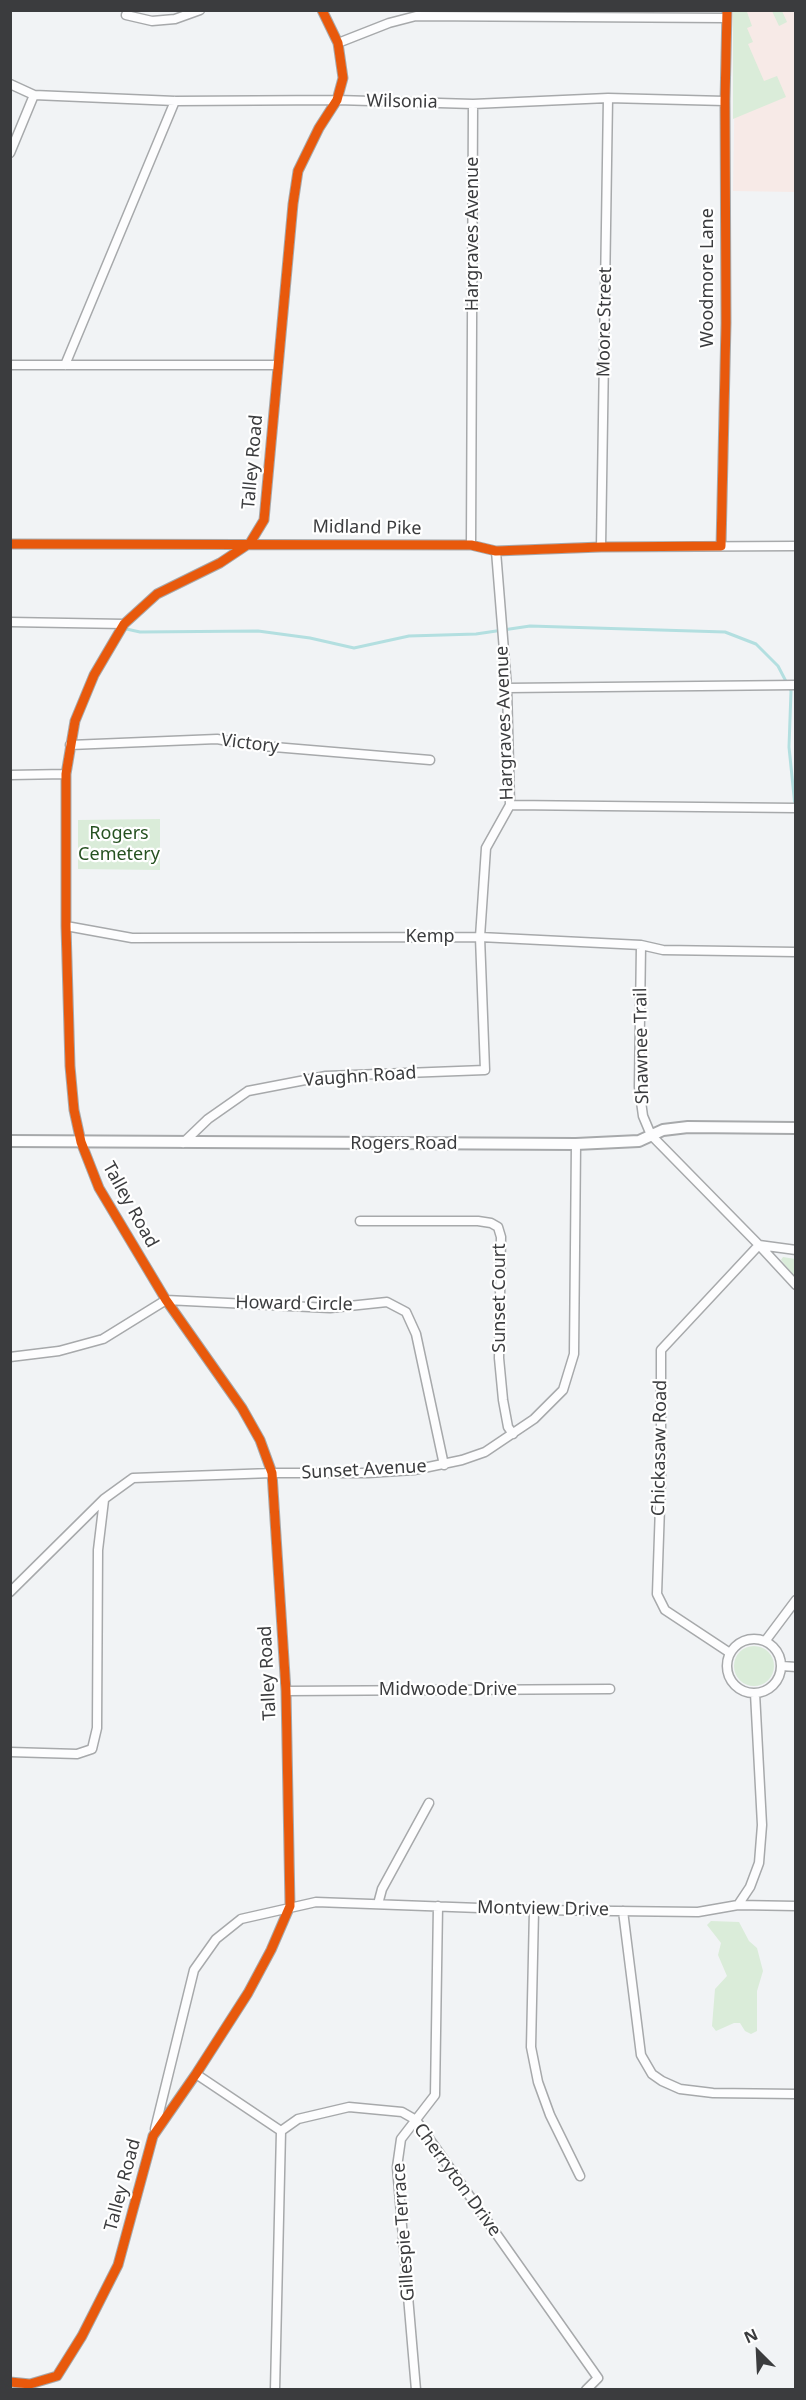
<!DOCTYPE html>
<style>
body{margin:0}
#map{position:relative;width:806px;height:2400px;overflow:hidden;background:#f1f3f5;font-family:"Noto Sans",sans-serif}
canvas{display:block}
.frame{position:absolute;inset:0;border:12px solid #3b3c3e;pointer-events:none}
.north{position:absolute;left:728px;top:2322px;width:60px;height:60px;-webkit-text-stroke:4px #fff;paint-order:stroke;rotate:336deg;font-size:16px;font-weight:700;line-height:24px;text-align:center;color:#3b3c3e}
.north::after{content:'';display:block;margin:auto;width:21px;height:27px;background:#3b3c3e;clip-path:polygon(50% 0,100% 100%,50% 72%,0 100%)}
</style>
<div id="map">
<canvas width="806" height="2400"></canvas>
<div class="frame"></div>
<div class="north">N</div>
</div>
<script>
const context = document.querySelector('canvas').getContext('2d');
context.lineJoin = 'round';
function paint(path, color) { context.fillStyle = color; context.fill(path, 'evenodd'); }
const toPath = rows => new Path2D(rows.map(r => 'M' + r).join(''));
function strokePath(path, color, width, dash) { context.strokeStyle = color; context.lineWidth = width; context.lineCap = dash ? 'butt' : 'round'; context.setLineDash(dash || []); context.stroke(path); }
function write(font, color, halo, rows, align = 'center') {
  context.font = font + ' "Noto Sans",sans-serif'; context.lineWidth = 4.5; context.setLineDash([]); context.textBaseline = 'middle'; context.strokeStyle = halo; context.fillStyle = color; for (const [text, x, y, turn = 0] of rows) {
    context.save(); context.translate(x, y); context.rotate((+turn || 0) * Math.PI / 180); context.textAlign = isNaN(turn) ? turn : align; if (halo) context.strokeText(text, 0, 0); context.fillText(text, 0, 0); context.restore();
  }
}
paint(toPath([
 [736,11,795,11,795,192,733,191]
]), '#f7eae7');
paint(toPath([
 [733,11,749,11,747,12,752,26,747,28,753,42,748,44,764,81,777,76,786,97,733,119],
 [772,11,782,11,787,22,779,26],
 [160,819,160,870,78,869,78,820],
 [783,1257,795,1259,795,1277,781,1260],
 '734 1666a20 20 0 1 1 40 0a20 20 0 1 1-40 0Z',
 [711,1921,739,1922,749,1941,757,1948,763,1971,757,1991,757,2031,751,2034,745,2031,740,2023,734,2023,716,2031,712,2026,715,1989,727,1976,718,1955,721,1943,707,1925]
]), '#daecd9');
strokePath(toPath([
 [122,628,140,632,258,631,310,638,354,648,409,636,476,634,530,626,725,632,756,644,778,666,791,691,789,747,795,806]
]), '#b3dfe0', 3);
const minor = toPath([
 [126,15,152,21,175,19,200,10],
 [338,43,389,23,416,16,726,18],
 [10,84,34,95,175,101,337,100,473,104,608,98,725,101],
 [10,153,34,95],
 [10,365,278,365],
 [65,365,175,101],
 [10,544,471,545,496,551,601,547,796,546],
 [471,545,473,104],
 [721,546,726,323,725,101,727,10],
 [601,547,608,98],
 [10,622,124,624],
 [507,688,796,685],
 [70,745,217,739,250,745,430,760],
 [10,775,66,774],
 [510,805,796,808],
 [66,926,132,938,480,937,641,945,663,950,796,952],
 [641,945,639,1087,643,1116,651,1135,759,1245,796,1250],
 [183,1143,208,1119,248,1091,326,1076,485,1070,480,937,486,848,510,805,507,688,496,551],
 [360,1221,478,1221,491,1223,498,1227,501,1237,499,1358,503,1400,508,1427,513,1434],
 [10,1357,59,1351,103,1339,166,1300,330,1308,387,1302,406,1312,416,1334,444,1465],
 [10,1592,104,1499,133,1478,272,1473,368,1473,414,1470,462,1460,485,1452,534,1419,563,1390,574,1354,576,1144],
 '727 1666a27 27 0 1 1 54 0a27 27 0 1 1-54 0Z',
 [766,1640,796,1600],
 [730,1653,665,1610,657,1594,661,1477,661,1350,759,1245,796,1285],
 [782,1666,796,1667],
 [286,1691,610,1689],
 [10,1752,77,1754,92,1749,97,1728,98,1550,104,1500],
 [378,1904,382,1889,429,1803],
 [738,1905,750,1887,759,1863,762,1825,755,1693],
 [534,1910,531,2047,538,2082,550,2115,580,2176],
 [623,1911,641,2055,652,2074,662,2081,680,2089,713,2093,796,2094],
 [196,2074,281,2131,298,2119,349,2107,402,2112,416,2120,598,2378,586,2390],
 [155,2129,194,1970,216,1939,241,1919,316,1902,534,1910,698,1912,738,1905,796,1906],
 [10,2382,30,2384,57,2376,82,2336,118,2265,153,2136,196,2074,248,1993,271,1950,290,1906,286,1691,272,1473,260,1440,242,1408,166,1300,99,1188,81,1142,74,1110,70,1066,66,926,66,774,75,721,94,675,124,624,157,594,220,563,250,543,264,520,293,204,298,171,319,128,337,100,343,78,338,43,322,10],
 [275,2390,281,2131],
 [416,2390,397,2167,401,2139,435,2095,438,1906]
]);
const tertiary = toPath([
 [10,1141,576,1144,639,1141,663,1130,688,1127,796,1128]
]);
strokePath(minor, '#a7a9ab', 11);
strokePath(tertiary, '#a7a9ab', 14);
strokePath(minor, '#fdfdfe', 8);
strokePath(tertiary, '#fdfdfe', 10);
strokePath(toPath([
 [10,544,471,545,496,551,601,547,721,546,726,323,725,101,727,10],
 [10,2382,30,2384,57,2376,82,2336,118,2265,153,2136,196,2074,248,1993,271,1950,290,1906,286,1691,272,1473,260,1440,242,1408,166,1300,99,1188,81,1142,74,1110,70,1066,66,926,66,774,75,721,94,675,124,624,157,594,220,563,250,543,264,520,293,204,298,171,319,128,337,100,343,78,338,43,322,10]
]), '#e8590c', 9);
write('18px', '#3b3c3e', '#fff', [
 ["Wilsonia",402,102,1],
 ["Hargraves Avenue",473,234,-90],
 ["Woodmore Lane",708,278,-90],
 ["Moore Street",605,322,-89],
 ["Talley Road",253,462,-85],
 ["Midland Pike",367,528,1],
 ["Hargraves Avenue",505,723,-92],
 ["Victory",250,744,7],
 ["Kemp",430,937],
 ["Shawnee Trail",642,1046,-91],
 ["Vaughn Road",360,1077,-4],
 ["Rogers Road",404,1144],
 ["Talley Road",130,1205,61],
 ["Sunset Court",500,1298,-90],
 ["Howard Circle",294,1304,1],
 ["Chickasaw Road",660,1448,-89],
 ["Sunset Avenue",364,1470,-3],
 ["Talley Road",268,1673,-93],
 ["Midwoode Drive",448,1690],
 ["Montview Drive",543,1909,1],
 ["Cherryton Drive",457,2180,54],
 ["Talley Road",123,2185,-75],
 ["Gillespie Terrace",404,2232,-94]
]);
write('18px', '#265221', '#fff', [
 ["Rogers",119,834],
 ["Cemetery",119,855]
]);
</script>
